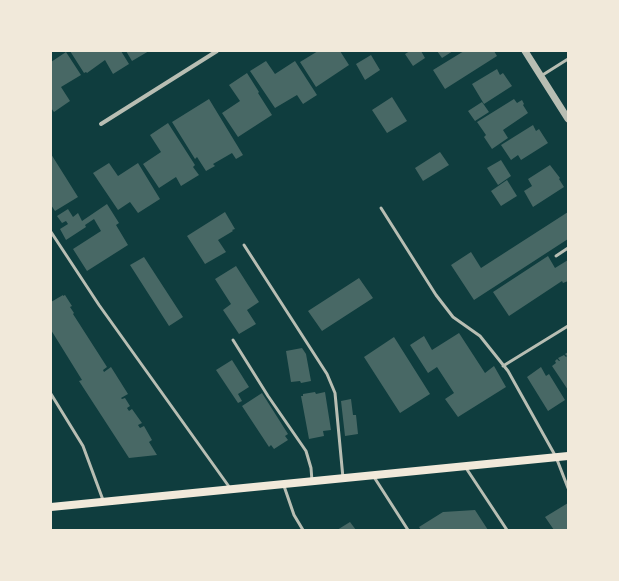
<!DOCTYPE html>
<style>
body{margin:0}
#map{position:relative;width:619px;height:581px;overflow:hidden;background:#0f3d3e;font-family:"DM Sans",sans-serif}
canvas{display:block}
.frame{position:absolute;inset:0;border:52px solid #f1e9da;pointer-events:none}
</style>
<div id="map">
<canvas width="619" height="581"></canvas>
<div class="frame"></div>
</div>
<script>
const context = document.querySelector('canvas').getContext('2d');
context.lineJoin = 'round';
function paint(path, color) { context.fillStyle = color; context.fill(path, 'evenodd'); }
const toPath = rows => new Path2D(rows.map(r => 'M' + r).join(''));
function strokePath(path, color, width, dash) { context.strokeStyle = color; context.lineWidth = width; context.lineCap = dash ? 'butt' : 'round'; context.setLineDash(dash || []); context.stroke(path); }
paint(toPath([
 [70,51,121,51,129,64,113,74,105,60,87,73,86,72,84,73],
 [126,51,149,51,132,61],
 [318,51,340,51,349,65,316,87,300,62],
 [410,51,421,51,425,58,413,66,405,54],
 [437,51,453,51,442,58],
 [464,51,494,51,497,56,445,89,433,70],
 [66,52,81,75,61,87,70,101,54,112,51,108,51,62],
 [371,55,380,70,365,80,356,64],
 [266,61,275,74,295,61,317,95,303,104,297,95,275,108,250,71],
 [497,69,500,75,503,73,512,86,484,104,472,84],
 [247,73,259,92,258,93,272,115,238,137,222,113,240,101,229,85],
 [392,97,407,121,387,133,372,110],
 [209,99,243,155,236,159,232,153,213,164,215,166,206,171,197,157,195,159,172,122],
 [514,99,517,103,522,100,524,104,523,105,528,113,503,130,508,138,492,149,484,137,486,135,477,122],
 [482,102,489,112,475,121,468,111],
 [168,123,195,165,193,167,199,175,181,186,176,177,159,188,143,164,161,152,150,135],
 [533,125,536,131,539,129,548,143,521,160,518,155,511,160,501,145],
 [440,152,449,165,423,181,415,168],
 [51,154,78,197,55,211,51,205],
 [501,160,511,176,498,185,487,168],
 [109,163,118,176,138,163,160,199,138,213,130,202,118,210,93,173],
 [550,165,560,178,559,179,564,187,533,207,524,191,532,186,528,179],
 [507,180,517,196,501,206,491,191],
 [107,204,119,223,116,225,128,245,87,271,73,249,101,231,94,219,85,225,86,227,66,240,60,229,68,224,66,221,62,223,57,216,68,209,73,217,78,213,82,221],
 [225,212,235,229,232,230,233,231,218,240,226,252,205,264,187,236],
 [568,212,568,239,474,300,451,265,471,252,481,268],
 [548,256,555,268,568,260,568,281,563,283,562,281,509,316,493,292],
 [144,257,183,317,169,326,130,265],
 [236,266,259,302,247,310,256,324,239,334,223,310,231,304,215,279],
 [359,278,373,298,322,331,308,311],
 [63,295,63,296,65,295,72,306,70,307,74,313,73,314,107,367,103,370,104,372,111,367,128,394,121,398,122,399,125,398,130,406,127,408,129,411,132,409,142,423,138,425,140,428,144,426,152,440,149,442,157,455,129,458,79,381,82,380,51,330,51,302],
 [459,333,485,373,494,366,506,387,458,417,445,399,454,393,437,367,428,373,410,345,424,336,432,350],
 [394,337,430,394,400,413,364,357],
 [302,348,306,354,311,381,301,383,300,381,291,382,286,351],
 [568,352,568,390,552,366,556,363,555,361,557,359,559,361,560,361,558,358,564,355,566,357,567,356,565,354],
 [232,360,249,387,238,394,242,401,238,403,216,370],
 [541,367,546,376,549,374,565,400,548,411,527,377],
 [315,392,316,394,325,392,331,430,323,431,324,436,309,439,301,396,303,396,303,394],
 [262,393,288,434,285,436,288,440,274,449,271,445,269,447,242,406],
 [351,399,353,415,356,415,358,434,345,436,341,401],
 [568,503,568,530,554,530,545,517],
 [475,510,488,530,421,530,419,527,443,512],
 [350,522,356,530,337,530]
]), '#486865');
strokePath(toPath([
 [541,76,568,59],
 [381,208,436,295,453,317,480,336,508,371,556,457,568,488],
 [51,232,99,305,230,488],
 [244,245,327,374,335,393,343,478],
 [556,256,568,248],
 [233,340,268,396,306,451,311,468,312,481],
 [503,366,568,326],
 [51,394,83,446,103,500],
 [466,468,507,530],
 [374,477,408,530],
 [284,486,294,515,303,530]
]), '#b8beb3', 3);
strokePath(toPath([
 [101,124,217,51]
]), '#b8beb3', 4);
strokePath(toPath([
 [525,51,568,119]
]), '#b8beb3', 7);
strokePath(toPath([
 [51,507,568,456]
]), '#f1e9da', 8);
</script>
